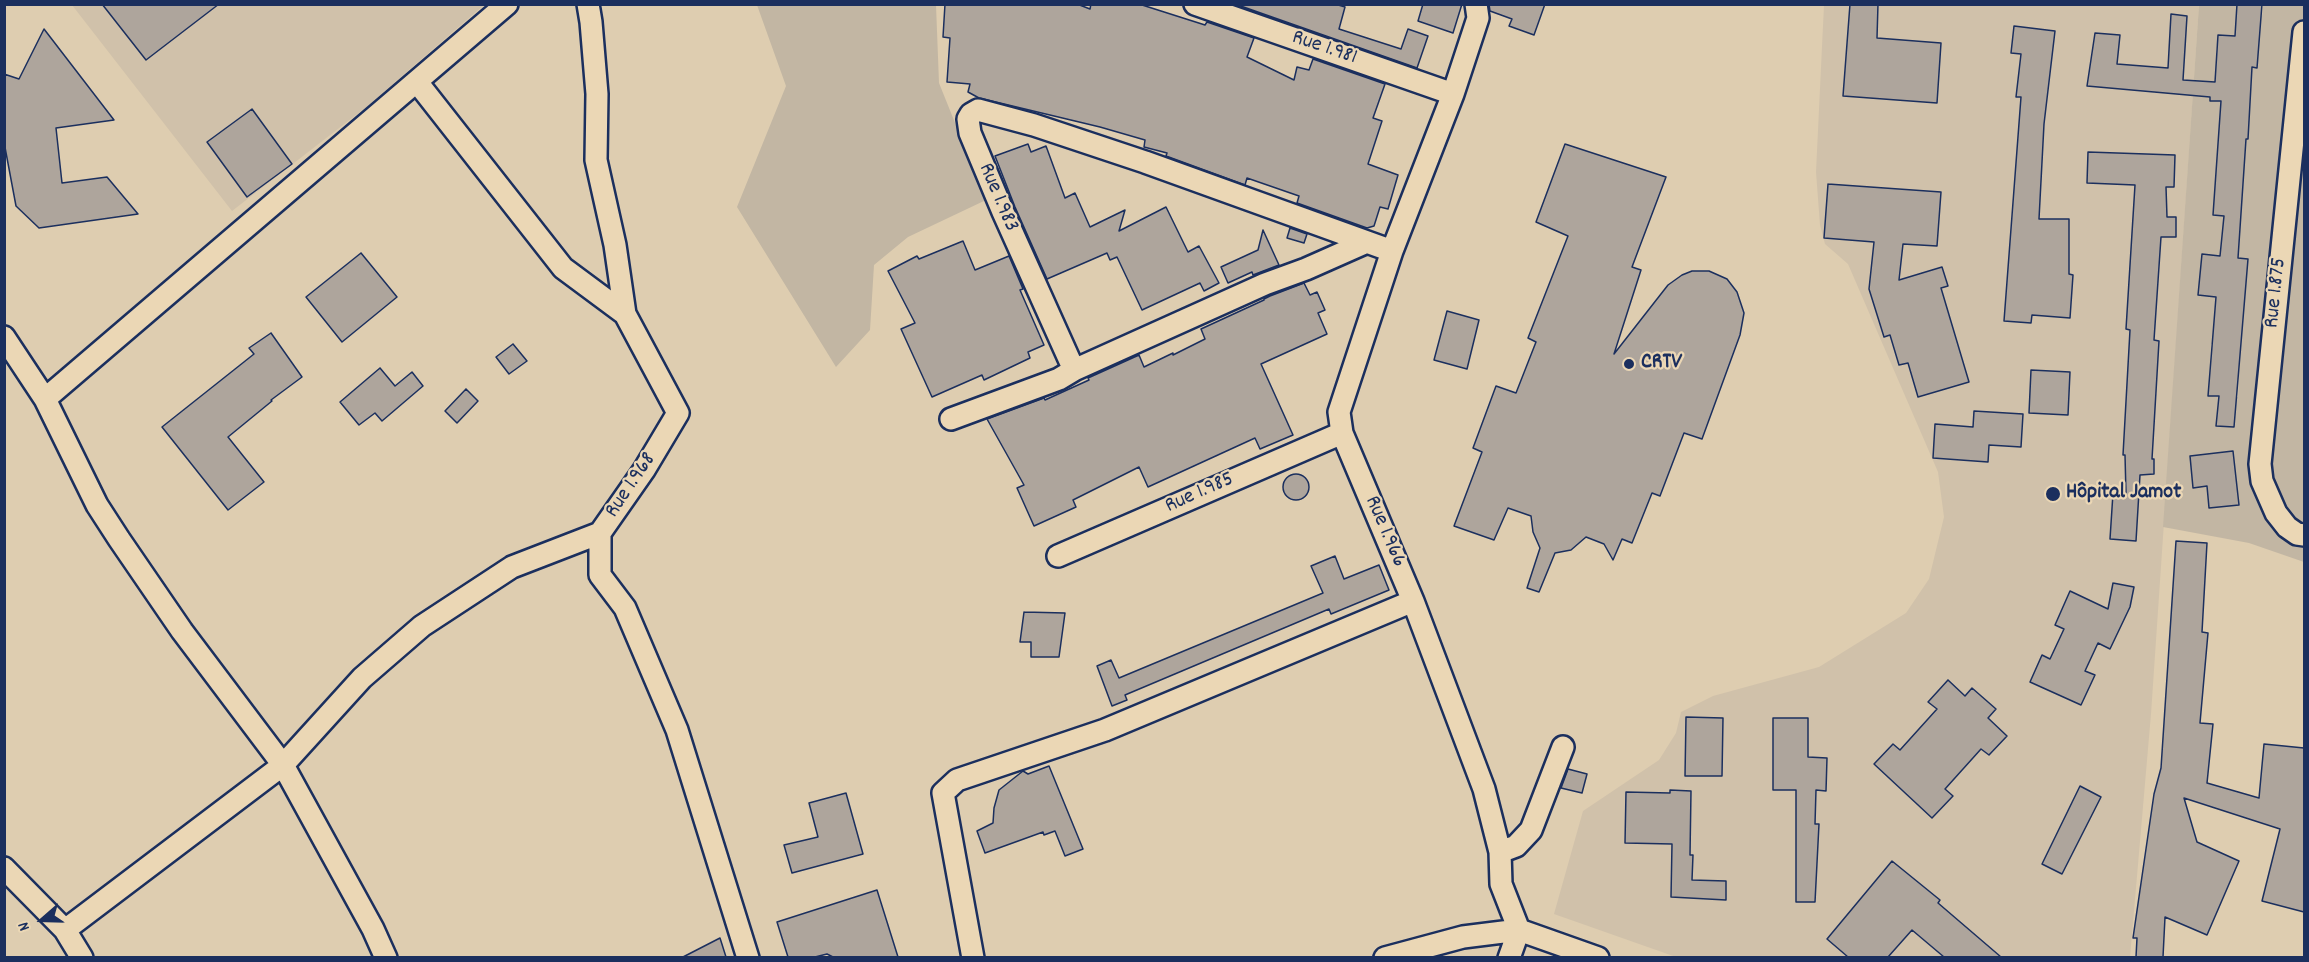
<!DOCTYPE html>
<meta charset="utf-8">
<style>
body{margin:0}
#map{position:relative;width:2309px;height:962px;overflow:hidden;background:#decdb0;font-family:Dekko,sans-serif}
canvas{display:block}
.frame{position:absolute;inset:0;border:6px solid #1b2f5e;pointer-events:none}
.north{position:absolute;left:12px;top:890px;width:60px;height:60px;-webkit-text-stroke:4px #ebd7b5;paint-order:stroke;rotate:250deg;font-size:16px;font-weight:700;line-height:24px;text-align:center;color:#1b2f5e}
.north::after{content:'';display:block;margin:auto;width:21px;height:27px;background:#1b2f5e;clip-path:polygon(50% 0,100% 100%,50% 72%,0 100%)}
</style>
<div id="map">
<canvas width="2309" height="962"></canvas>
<div class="frame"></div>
<div class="north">N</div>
</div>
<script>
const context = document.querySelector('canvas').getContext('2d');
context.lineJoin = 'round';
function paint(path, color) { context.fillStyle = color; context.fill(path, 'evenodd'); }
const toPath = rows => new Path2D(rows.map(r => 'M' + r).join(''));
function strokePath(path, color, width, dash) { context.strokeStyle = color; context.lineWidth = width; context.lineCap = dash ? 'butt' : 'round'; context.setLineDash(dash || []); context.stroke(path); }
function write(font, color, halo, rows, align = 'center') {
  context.font = font + ' Dekko,sans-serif'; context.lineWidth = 4.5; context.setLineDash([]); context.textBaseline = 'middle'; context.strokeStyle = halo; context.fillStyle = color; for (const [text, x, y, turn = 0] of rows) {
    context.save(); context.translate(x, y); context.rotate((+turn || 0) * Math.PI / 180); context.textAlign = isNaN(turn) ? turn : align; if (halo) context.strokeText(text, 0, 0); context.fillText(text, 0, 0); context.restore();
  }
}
paint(toPath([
 [72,5,484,5,365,108,232,211],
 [1824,5,2199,5,2151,714,2130,957,1676,957,1554,914,1583,811,1659,760,1676,733,1681,712,1713,696,1819,667,1906,613,1929,579,1944,517,1938,472,1848,264,1825,244,1820,225,1816,172]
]), '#d0c1aa');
paint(toPath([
 [757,5,936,5,939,83,986,200,908,237,874,265,870,330,836,367,737,207,786,86],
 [2199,5,2237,5,2237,14,2262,16,2263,5,2304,5,2304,562,2249,543,2163,527],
 [2218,35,2259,38,2257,68,2227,66,2228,54,2216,53],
 [2211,82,2251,84,2248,139,2219,137,2221,101,2210,100],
 [2217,156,2245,158,2240,217,2213,215],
 [2224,219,2240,220,2222,238],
 [2202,254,2248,259,2244,300,2199,295],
 [2215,307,2244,309,2214,328],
 [2211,344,2240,345,2238,397,2209,396],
 [2218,405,2235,407,2233,427,2216,426],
 [2233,451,2239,505,2209,508,2207,486,2193,488,2190,456]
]), '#c2b6a3');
const building = toPath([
 [102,4,219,4,146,60,102,4],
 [945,4,1077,4,1090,9,1091,4,1139,4,1205,25,1207,22,1254,38,1247,57,1294,80,1297,67,1309,70,1313,59,1385,84,1373,118,1382,121,1368,164,1398,175,1388,209,1380,207,1374,226,1367,228,1297,203,1299,196,1247,178,1245,185,1166,156,1167,153,1144,147,1145,140,1100,127,979,98,968,92,970,84,947,82,950,38,943,37,945,4],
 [1235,4,1335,4,1345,7,1339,29,1401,49,1408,29,1428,36,1417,68,1235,4],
 [1423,4,1462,4,1453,33,1418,21,1423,4],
 [1489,4,1545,4,1534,35,1509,26,1512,19,1490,11,1489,4],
 [1850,4,1878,4,1877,38,1941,43,1937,103,1843,96,1850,4],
 [2237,4,2262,4,2257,68,2252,67,2248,139,2246,139,2238,258,2248,259,2234,427,2216,426,2219,396,2208,396,2216,297,2198,295,2202,254,2220,256,2224,216,2213,215,2221,101,2210,101,2210,97,2087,86,2095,33,2120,35,2117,64,2168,68,2171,14,2187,16,2183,80,2215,82,2218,35,2235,36,2237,4],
 [2014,26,2055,31,2044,124,2039,219,2069,219,2069,274,2073,275,2070,318,2032,315,2031,323,2004,321,2021,97,2016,97,2021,54,2011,53,2014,26],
 [44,29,114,120,56,128,62,183,107,177,138,214,39,228,16,206,4,142,4,74,19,79,44,29],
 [252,109,292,164,247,197,207,142,252,109],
 [1028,144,1031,152,1046,146,1065,198,1075,193,1090,227,1125,210,1119,231,1166,207,1188,252,1199,246,1219,283,1204,291,1200,283,1142,310,1117,257,1110,260,1107,253,1047,279,1015,207,995,156,1028,144],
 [1565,144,1666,177,1632,267,1641,270,1614,354,1668,285,1682,275,1692,271,1709,271,1727,279,1737,292,1744,313,1740,335,1702,439,1684,433,1660,496,1652,493,1632,543,1622,539,1613,560,1604,544,1586,537,1571,550,1555,553,1539,592,1527,588,1540,548,1533,532,1531,516,1508,508,1494,540,1454,526,1482,452,1473,448,1496,386,1516,393,1536,342,1528,338,1568,236,1536,222,1565,144],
 [2088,152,2175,155,2174,187,2166,187,2167,217,2176,217,2176,237,2161,237,2154,340,2159,341,2152,459,2154,459,2154,474,2140,475,2136,541,2110,539,2113,493,2126,494,2125,455,2123,455,2130,330,2126,329,2135,185,2087,183,2088,152],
 [1828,184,1941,192,1937,246,1903,244,1899,280,1942,267,1948,286,1941,288,1969,382,1918,397,1908,363,1899,365,1890,335,1884,337,1869,289,1874,242,1824,238,1828,184],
 [1290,228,1307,234,1304,243,1287,238,1290,228],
 [1263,230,1279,265,1253,275,1252,272,1228,283,1221,267,1258,250,1263,230],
 [963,241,975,270,1009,256,1023,289,1020,290,1044,345,1028,352,1030,358,984,380,982,375,932,397,901,329,915,323,888,271,917,256,919,259,963,241],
 [361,253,397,297,342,342,306,297,361,253],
 [1304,283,1310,295,1317,292,1325,310,1318,313,1327,334,1261,364,1293,435,1260,449,1255,438,1148,487,1139,467,1073,500,1076,507,1034,526,1017,488,1024,485,987,419,1044,398,1045,400,1089,380,1088,378,1139,355,1144,367,1173,353,1173,355,1205,339,1201,329,1264,300,1264,299,1270,296,1304,283],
 [1447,311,1479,320,1467,369,1434,360,1447,311],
 [271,333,302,377,271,400,272,401,228,437,264,482,228,510,162,427,254,354,249,348,271,333],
 [513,344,527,361,509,374,496,357,513,344],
 [380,368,395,386,412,372,423,386,382,421,375,413,359,425,340,402,380,368],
 [2031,370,2070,372,2068,415,2029,413,2031,370],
 [466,389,478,401,457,423,445,411,466,389],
 [1974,411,2023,414,2021,447,1989,445,1988,462,1933,458,1935,424,1973,427,1974,411],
 [2233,451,2239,505,2209,508,2207,486,2193,488,2190,456,2233,451],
 '1283 487a13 13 0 1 1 26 0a13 13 0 1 1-26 0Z',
 [2176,541,2207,543,2202,632,2208,633,2200,723,2213,724,2207,783,2259,798,2264,744,2304,748,2304,912,2262,901,2280,829,2184,798,2197,842,2239,861,2207,935,2165,917,2163,957,2136,957,2137,938,2133,938,2154,794,2161,768,2176,541],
 [1335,556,1344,579,1379,565,1389,590,1331,614,1329,609,1125,695,1127,700,1112,706,1097,666,1111,660,1119,678,1323,593,1311,566,1335,556],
 [2113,583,2134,587,2130,607,2110,649,2098,643,2085,671,2095,675,2081,705,2030,682,2042,655,2050,659,2064,629,2055,625,2070,591,2108,609,2113,583],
 [1024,612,1065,613,1059,657,1031,657,1031,642,1020,642,1024,612],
 [1948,680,1965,696,1972,688,1996,709,1988,718,2007,736,1989,755,1981,749,1945,789,1953,796,1932,818,1874,764,1893,744,1900,750,1937,709,1928,702,1948,680],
 [1686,717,1723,718,1722,776,1685,776,1686,717],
 [1773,718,1808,718,1808,757,1827,758,1826,791,1816,790,1815,824,1819,824,1815,902,1796,902,1796,790,1773,790,1773,718],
 [1049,766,1083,849,1065,856,1055,831,1044,835,1043,832,985,853,977,831,993,823,994,808,999,790,1023,771,1028,774,1049,766],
 [1568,769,1587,774,1582,793,1561,788,1568,769],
 [2080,786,2101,797,2062,874,2042,864,2080,786],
 [1670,790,1691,791,1690,855,1693,855,1692,880,1726,881,1726,900,1671,897,1672,844,1625,843,1626,792,1670,793,1670,790],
 [846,793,863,854,792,873,784,845,818,837,809,803,846,793],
 [1892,861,1940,900,1938,903,2001,957,1944,957,1912,930,1888,957,1848,957,1827,939,1892,861],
 [877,890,898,957,833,957,827,954,815,957,788,957,777,922,877,890],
 [720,938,726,957,683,957,720,938]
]);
paint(building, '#aea59c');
strokePath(building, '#1b2f5e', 1.5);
const minor = toPath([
 [588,4,591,22,597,94,596,160,615,245,625,314,678,413,644,470,600,533,600,575,625,608,677,730,748,958],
 [1195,4,1453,94],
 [1476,4,1478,18,1453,94,1392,251,1339,412,1342,433,1413,601,1484,789,1500,852,1501,884,1519,930],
 [2304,32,2260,464,2262,481,2276,513,2287,527,2297,534,2304,535],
 [417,82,563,268,625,314],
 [1367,242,1306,269,1265,284,1074,370,1003,212,970,133,968,119,971,114,978,110,1034,125,1145,162,1367,242,1392,251],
 [4,337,45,399,97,505,119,539,182,631,283,765,373,929,386,958],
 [45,399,507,4],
 [951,419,1059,379,1074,370],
 [1058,556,1342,433],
 [1500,852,1516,846,1531,830,1563,747],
 [4,868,65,930,82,958],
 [65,930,283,765,362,678,422,626,512,567,600,533],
 [973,958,943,793,957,780,1105,730,1413,601],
 [1385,958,1463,937,1519,930,1598,958],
 [1509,958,1519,930]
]);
strokePath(minor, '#1b2f5e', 26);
strokePath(minor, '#ebd7b5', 21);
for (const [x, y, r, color] of [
 [1629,364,6,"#1b2f5e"],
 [2053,494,8,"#1b2f5e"]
]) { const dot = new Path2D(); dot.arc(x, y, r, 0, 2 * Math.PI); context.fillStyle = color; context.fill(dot); strokePath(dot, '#ebd7b5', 2); }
write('22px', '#1b2f5e', '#ebd7b5', [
 ["Rue 1.981",1324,49,19],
 ["Rue 1.983",997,198,67],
 ["Rue 1.875",2277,293,-84],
 ["Rue 1.968",632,486,-56],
 ["Rue 1.985",1200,494,-24],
 ["Rue 1.966",1384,532,67]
]);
write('bold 22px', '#1b2f5e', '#ebd7b5', [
 ["CRTV",1641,364],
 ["Hôpital Jamot",2066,494]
], 'left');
</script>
